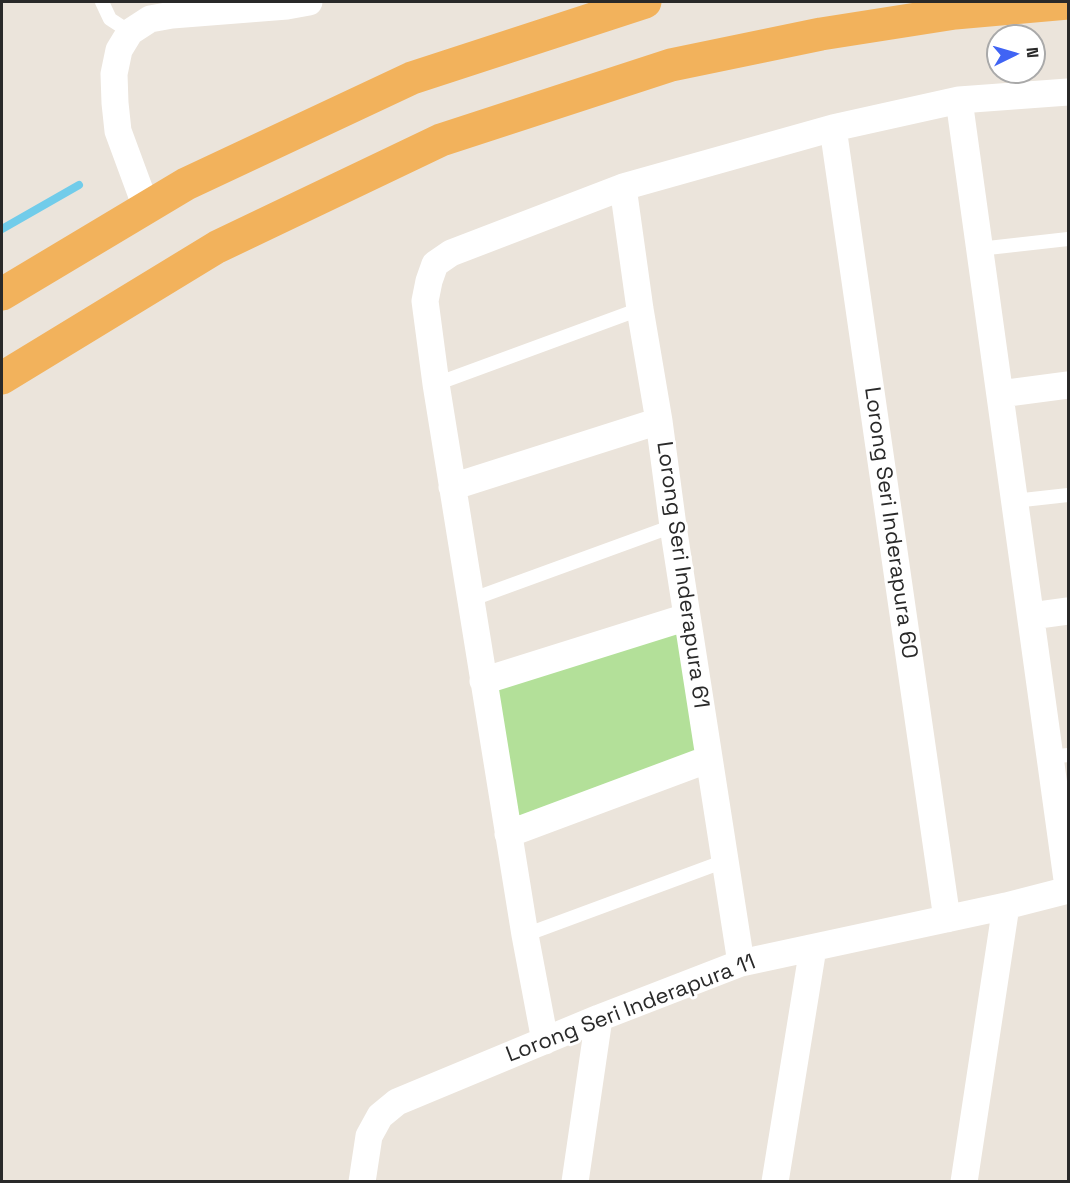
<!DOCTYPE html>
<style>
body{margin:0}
#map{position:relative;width:1070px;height:1183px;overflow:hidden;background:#ebe4db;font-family:"Space Grotesk",sans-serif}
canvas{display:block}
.frame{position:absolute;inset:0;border:3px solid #292929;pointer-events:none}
.north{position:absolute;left:986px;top:24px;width:60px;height:60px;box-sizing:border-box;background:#fff;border:2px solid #a9a9a9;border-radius:50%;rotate:85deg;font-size:16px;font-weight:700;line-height:24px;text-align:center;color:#292929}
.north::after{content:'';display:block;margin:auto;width:21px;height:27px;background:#4064f4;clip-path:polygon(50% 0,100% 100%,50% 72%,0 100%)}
</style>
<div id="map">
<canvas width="1070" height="1183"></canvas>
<div class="frame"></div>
<div class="north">N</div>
</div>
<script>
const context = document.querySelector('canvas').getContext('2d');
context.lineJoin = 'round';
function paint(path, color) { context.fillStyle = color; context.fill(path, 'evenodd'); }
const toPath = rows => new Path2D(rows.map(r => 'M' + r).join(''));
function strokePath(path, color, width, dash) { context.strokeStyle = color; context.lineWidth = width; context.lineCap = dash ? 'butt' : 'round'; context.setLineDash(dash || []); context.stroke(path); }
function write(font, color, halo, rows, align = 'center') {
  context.font = font + ' "Space Grotesk",sans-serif'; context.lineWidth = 6; context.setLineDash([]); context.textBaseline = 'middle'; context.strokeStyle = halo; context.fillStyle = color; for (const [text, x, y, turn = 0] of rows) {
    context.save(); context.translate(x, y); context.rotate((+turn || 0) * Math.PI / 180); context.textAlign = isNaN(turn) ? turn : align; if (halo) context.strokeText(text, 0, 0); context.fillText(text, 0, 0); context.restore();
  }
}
paint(toPath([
 [687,617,709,759,508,834,483,681]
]), '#b3e099');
strokePath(toPath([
 [2,229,79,185]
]), '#71ccea', 8);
strokePath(toPath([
 [102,2,110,19,130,32],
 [979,249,1068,239],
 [436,384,640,309],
 [1014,501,1068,495],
 [470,600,673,526],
 [1050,757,1068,755],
 [525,935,725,861]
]), '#fff', 14);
strokePath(toPath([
 [959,100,1068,887],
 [833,128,947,919],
 [623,187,640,309,659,421,673,526,741,963],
 [146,207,118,131,115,103,114,74,119,50,130,32,150,19,172,15,287,6,309,2],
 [1000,394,1068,385],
 [452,487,659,421],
 [1031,616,1068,611],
 [483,681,687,617],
 [508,834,709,759],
 [545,1041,525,935,436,384,425,301,429,281,435,264,451,253,623,187,833,128,959,100,1068,92],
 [362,1182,369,1136,380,1116,397,1102,599,1018,741,963,1006,906,1068,890],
 [575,1182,599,1018],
 [775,1182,813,948],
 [964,1182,1006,906]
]), '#fff', 27);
strokePath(toPath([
 [2,294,186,184,412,78,645,2],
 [2,378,217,247,441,140,671,65,821,34,955,13,1068,3]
]), '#f2b25c', 33);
write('22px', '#292929', '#fff', [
 ["Lorong Seri Inderapura 60",890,523,82],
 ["Lorong Seri Inderapura 61",682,575,82],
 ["Lorong Seri Inderapura 11",631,1009,-21]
]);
</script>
